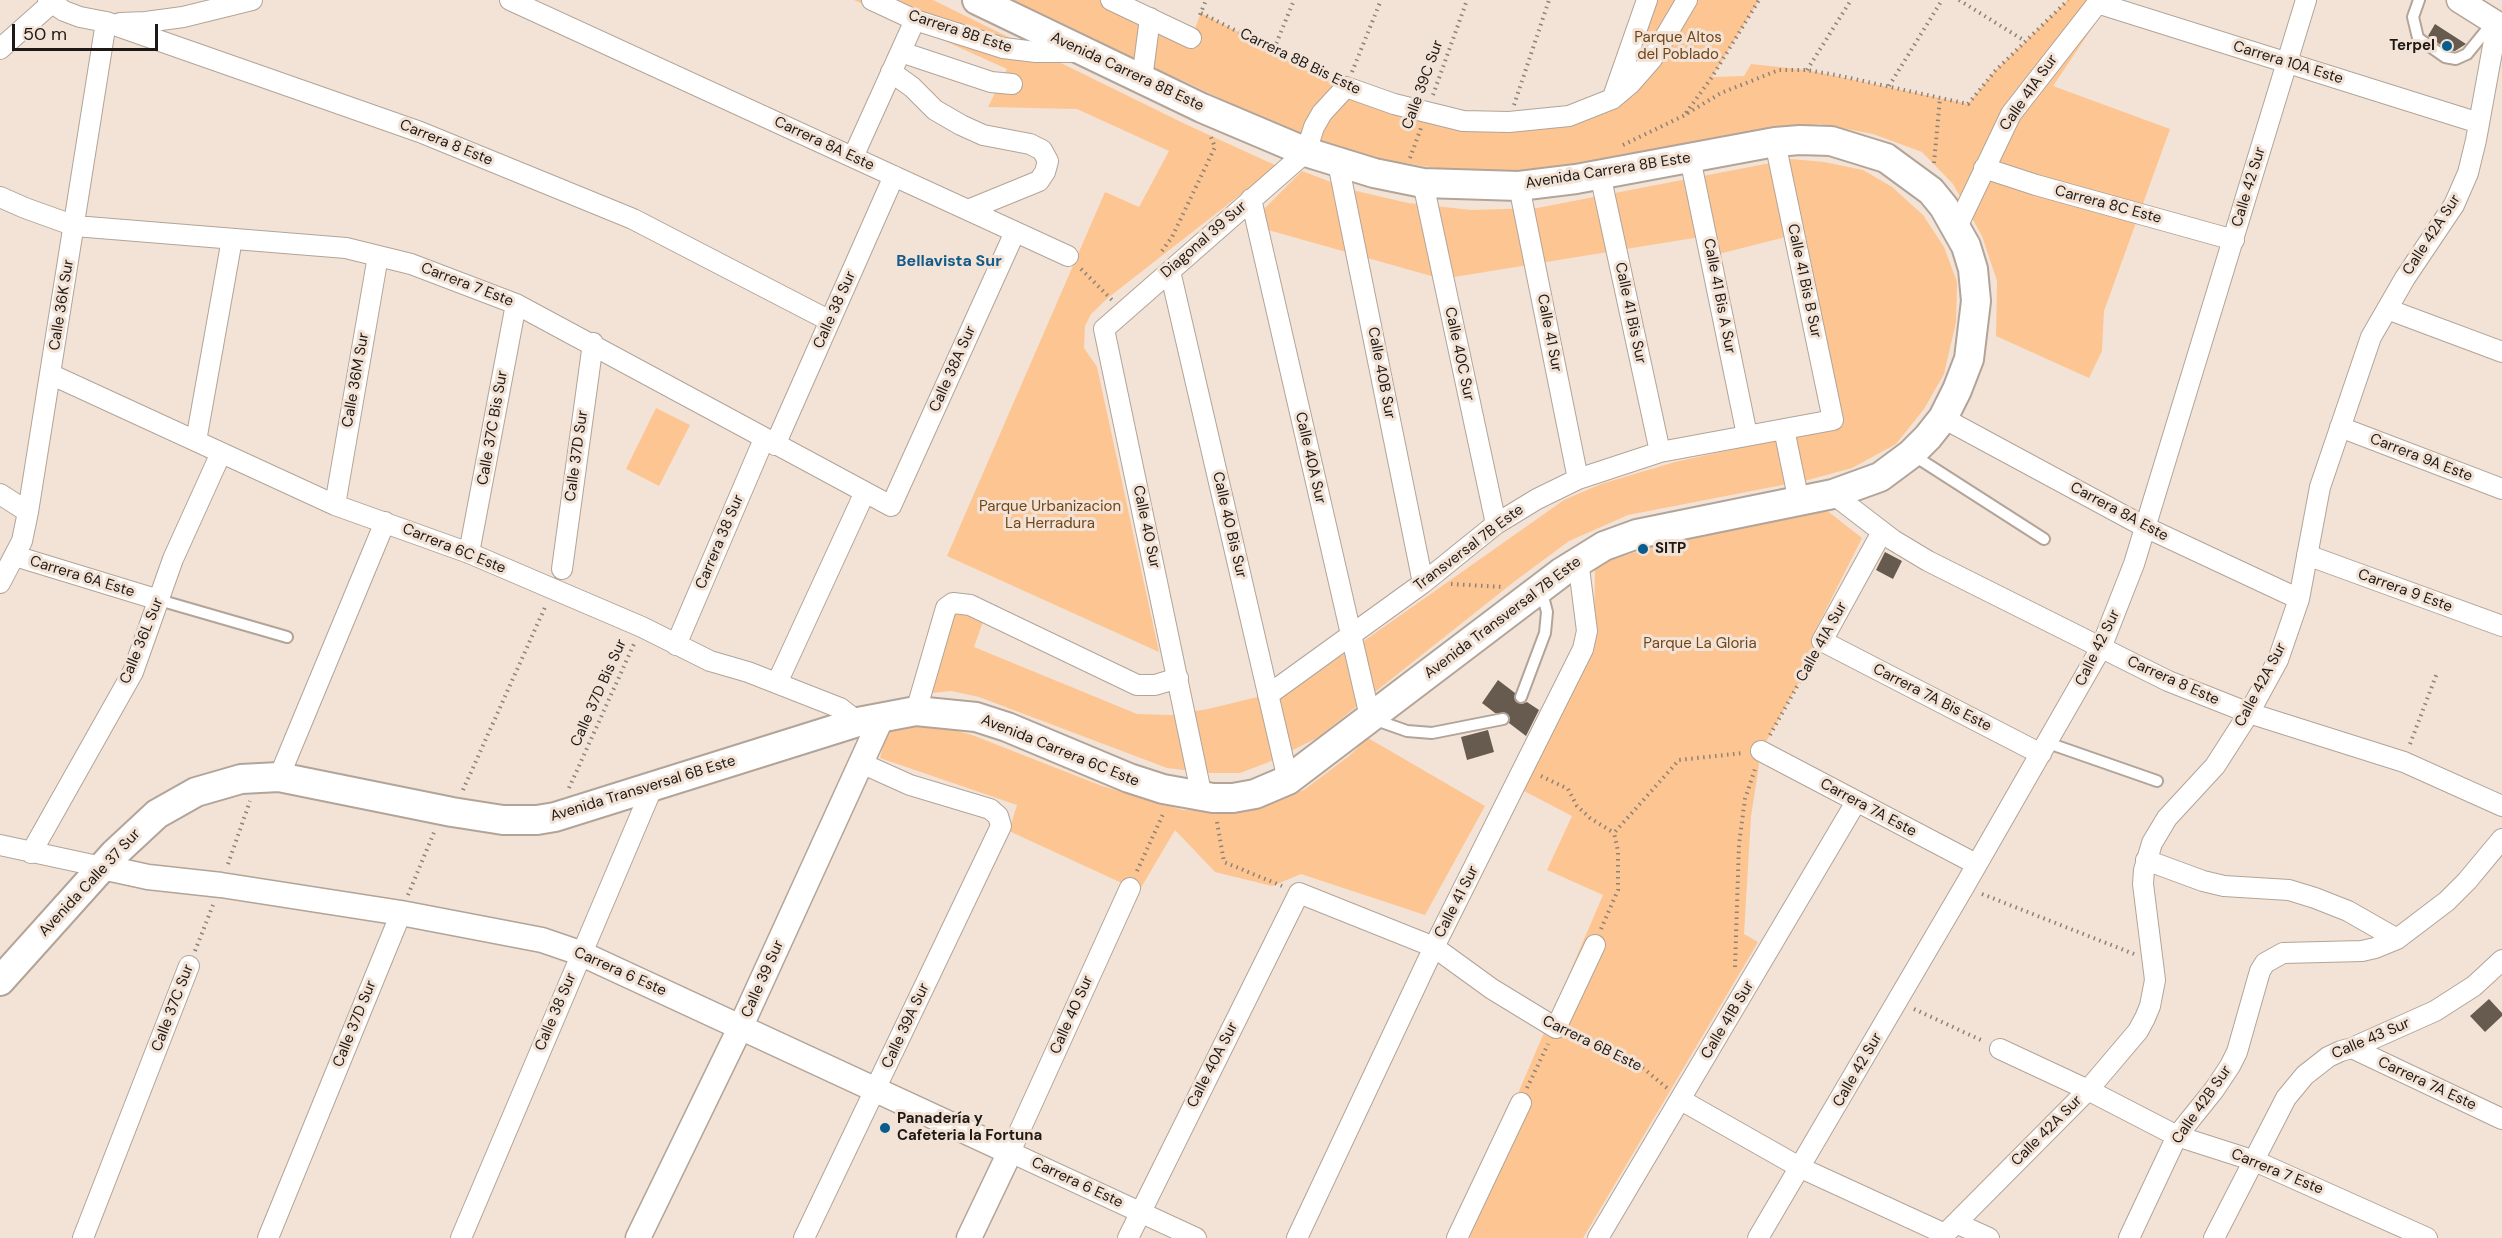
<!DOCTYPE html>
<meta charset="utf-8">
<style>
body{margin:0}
#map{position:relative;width:2502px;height:1238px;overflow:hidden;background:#f2e3d6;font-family:"DM Sans",sans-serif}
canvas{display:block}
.scale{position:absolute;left:12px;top:24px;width:146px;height:27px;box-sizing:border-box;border:3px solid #1f1915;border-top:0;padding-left:8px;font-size:18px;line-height:21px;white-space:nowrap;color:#1f1915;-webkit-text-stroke:4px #f2e3d6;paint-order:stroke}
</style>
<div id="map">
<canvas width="2502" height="1238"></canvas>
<div class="scale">50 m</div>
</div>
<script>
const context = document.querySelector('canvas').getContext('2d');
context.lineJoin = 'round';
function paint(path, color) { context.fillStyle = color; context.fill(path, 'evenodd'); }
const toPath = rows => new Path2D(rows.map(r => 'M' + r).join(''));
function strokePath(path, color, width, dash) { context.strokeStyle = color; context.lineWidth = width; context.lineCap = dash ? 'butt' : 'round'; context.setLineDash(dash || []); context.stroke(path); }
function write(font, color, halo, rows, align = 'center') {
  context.font = font + ' "DM Sans",sans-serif'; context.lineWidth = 6; context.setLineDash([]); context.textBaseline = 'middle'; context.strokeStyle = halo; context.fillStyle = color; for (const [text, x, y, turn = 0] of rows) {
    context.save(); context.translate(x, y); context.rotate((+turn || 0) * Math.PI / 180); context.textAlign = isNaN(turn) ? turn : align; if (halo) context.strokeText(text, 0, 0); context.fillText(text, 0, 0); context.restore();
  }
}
paint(toPath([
 [854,0,933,0,1183,123,1277,166,1109,297,1091,314,1085,326,1084,348,1097,367,1159,652,947,556,1105,192,1139,207,1169,151,1077,109,988,107,1007,69],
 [997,0,1111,0,1191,38,1201,13,1346,87,1509,122,1612,99,1647,0,1759,0,1712,77,1744,76,1751,64,1807,70,1968,104,1995,71,2068,0,2111,0,2053,86,2170,129,2104,311,2102,351,2089,378,1996,336,1997,281,1982,236,1953,184,1922,152,1873,134,1820,124,1767,130,1614,158,1510,172,1449,170,1372,158,1290,132,1186,82,1090,43],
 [1791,159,1824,162,1863,170,1892,187,1923,215,1944,247,1957,282,1956,322,1944,374,1924,409,1896,444,1852,468,1808,480,1628,515,1569,541,1515,581,1317,738,1269,762,1240,773,1210,773,1167,768,979,697,951,691,932,693,956,604,985,616,974,647,1137,714,1171,715,1208,709,1286,690,1354,648,1564,500,1601,484,1675,462,1843,425,1805,232,1711,256,1706,236,1442,279,1261,228,1264,209,1302,171,1352,190,1408,203,1471,210,1537,208],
 [656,408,690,425,659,486,626,469],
 [1821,506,1862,538,1813,635,1822,641,1761,751,1751,817,1744,934,1758,942,1583,1238,1456,1238,1603,895,1547,870,1572,816,1522,790,1594,639,1595,569,1610,560,1669,542],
 [911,723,939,726,972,735,1102,786,1183,810,1244,812,1304,790,1349,756,1368,738,1485,806,1425,915,1301,874,1272,886,1215,872,1175,830,1139,891,1009,831,1017,805,880,758,888,728]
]), '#fdc592');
paint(toPath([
 [2435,24,2466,44,2455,51,2448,50,2428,36],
 [1885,552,1902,561,1893,579,1876,570],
 [1498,680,1515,693,1516,702,1522,704,1527,702,1539,710,1526,736,1509,723,1510,718,1508,714,1495,713,1482,703],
 [1488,730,1494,752,1467,760,1461,737],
 [2489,999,2502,1013,2502,1016,2485,1032,2470,1016]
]), '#675b50');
const service = toPath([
 [2419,0,2413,17,2418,38,2445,57,2456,59,2467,54,2493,22],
 [1913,455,2044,539],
 [159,600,287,637],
 [1521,697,1545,633,1547,612,1541,589],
 [1373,719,1407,731,1432,733,1503,719],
 [2048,743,2157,781]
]);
const minor = toPath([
 [48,0,64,11,80,17,106,22,420,132,633,219,830,321],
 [510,0,1068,256],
 [872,0,915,20,1003,48,1036,52,1079,52],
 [1111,0,1191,38],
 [2097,3,2479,123],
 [120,23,146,22,183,17,252,0],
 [0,49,55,0],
 [901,52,991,82,1012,84],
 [891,72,912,87,935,110,961,125,983,135,1030,144,1042,150,1048,161,1045,172,1039,181,968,210],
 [1142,79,1150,18],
 [1613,97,1647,0],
 [853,157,915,20],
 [1690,158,1747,435],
 [1338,163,1423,583],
 [1984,168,2036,185,2234,240],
 [1600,174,1660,452],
 [1423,183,1496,524],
 [1519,186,1578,479],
 [0,197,25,208,75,226,346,248,411,264,516,304,891,506,1015,232],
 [1251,199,1370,717],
 [1957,227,2011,114,2100,0],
 [1170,271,1288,780],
 [2387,309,2502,352],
 [50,374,335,505,469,553,642,627,710,661,748,672,840,708,858,722],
 [1943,418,2145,527,2299,599],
 [2340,427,2502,489],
 [1784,429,1799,502],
 [196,441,232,239],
 [775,445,894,176],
 [0,494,28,512],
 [1833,494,1893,540,1928,561,2168,681,2249,713,2404,762,2502,806],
 [335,505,378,256],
 [1882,532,1822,641,2041,754],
 [469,553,516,304],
 [2307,555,2502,626],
 [15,556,159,600],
 [562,569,593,343],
 [0,583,22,541,28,512,106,22],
 [676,645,764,439],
 [777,683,865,492],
 [1268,695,1423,583,1496,524,1537,499,1578,479,1660,452,1833,420,1775,142],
 [916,711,946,608,953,603,970,605,1137,685,1155,685,1178,678],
 [1761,751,1976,864],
 [279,777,385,522],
 [1202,797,1104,329,1306,152,1314,127,1322,113,1346,87,1394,104,1463,121,1509,122,1569,116,1612,99,1631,83,1652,59,1687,0],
 [0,845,102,867],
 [31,853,133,672,173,559,221,453],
 [2146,860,2203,881,2224,886,2289,890,2315,898,2348,911,2397,939],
 [1130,888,1010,1152,1196,1238],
 [2352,1048,2502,1119],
 [2000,1049,2088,1090,2177,1136,2255,1161,2427,1238],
 [1681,1100,1801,1168,1945,1234],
 [1956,1223,1989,1238],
 [83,1238,189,966],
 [268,1238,401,913],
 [461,1238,653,786],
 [804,1238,1001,826,998,816,990,809,910,785,861,763],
 [1128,1238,1299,893,1434,947,1492,989,1556,1028,1595,945],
 [1297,1238,1434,947,1583,649,1587,631,1578,560],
 [1457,1238,1521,1103],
 [1598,1238,1856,802],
 [1758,1238,1964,887,2101,648,2134,564,2306,0],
 [1941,1238,2088,1090,2138,1031,2145,1018,2150,1006,2155,980,2143,884,2144,870,2152,843,2167,818,2215,766,2249,713,2278,660,2299,599,2320,487,2371,337,2405,278,2454,205,2468,173,2476,140,2497,24],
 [2129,1238,2177,1136,2214,1090,2230,1066,2237,1052,2260,971,2265,963,2283,953,2362,951,2375,948,2397,939,2447,901,2467,881,2502,839],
 [2214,1238,2286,1098,2305,1075,2328,1057,2341,1051,2352,1048,2435,1011,2474,986,2502,960]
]);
const tertiary = toPath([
 [2459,0,2502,27],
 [102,867,148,877,221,885,401,913,542,940,580,953,1010,1152,969,1238],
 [638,1238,741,1026,882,717]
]);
const secondary = toPath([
 [0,981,114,854,157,814,196,792,241,779,279,777,452,812,503,820,537,820,555,817,858,722,916,711,976,717,1007,727,1129,778,1163,789,1213,798,1233,798,1255,794,1288,780,1562,572,1604,546,1637,534,1833,494,1880,477,1911,454,1928,437,1943,418,1957,390,1969,359,1976,301,1973,269,1966,246,1944,207,1931,191,1886,158,1831,141,1800,140,1775,142,1576,179,1519,186,1423,183,1374,173,1306,152,1202,108,977,0]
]);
strokePath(service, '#b2a498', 14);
strokePath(minor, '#b2a498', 22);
strokePath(tertiary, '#b2a498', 27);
strokePath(secondary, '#b2a498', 32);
strokePath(toPath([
 [1959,0,2025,41],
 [1201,13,1330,78],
 [1200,15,1206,0],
 [1274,49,1294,0],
 [1807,70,1851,0],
 [1352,72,1381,0],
 [1889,86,1942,0],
 [1433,95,1467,0],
 [1514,105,1549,0],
 [1686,113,1712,77,1759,0],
 [1623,145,1683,116,1721,93,1779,70,1807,70,1836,75,1968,104,1995,71,2068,0],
 [1410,158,1421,128],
 [1934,163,1940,98],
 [1162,251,1172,237,1215,147,1211,137],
 [1081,269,1112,300],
 [1451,584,1503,587],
 [1770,735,1813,658],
 [2410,744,2437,673],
 [1541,776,1568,789,1577,806,1590,818,1614,833],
 [569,788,634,644],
 [463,790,546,605],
 [1217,822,1224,862,1282,886],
 [228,864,250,801],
 [1137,871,1164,812],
 [1982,894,2134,954],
 [408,895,435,830],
 [1601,929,1618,890,1618,851,1614,833,1679,760,1743,753],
 [195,951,213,905],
 [1735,967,1739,844,1745,799,1755,769],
 [1914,1009,1983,1041],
 [1572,1035,1638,1064,1667,1088],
 [1527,1088,1548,1044]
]), '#8c8279', 4, [1.5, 4.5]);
strokePath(service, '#fff', 10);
strokePath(minor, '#fff', 20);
strokePath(tertiary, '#fff', 24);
strokePath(secondary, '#fff', 28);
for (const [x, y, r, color] of [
 [2447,46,6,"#085c8e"],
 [1643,549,6,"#085c8e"],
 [885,1128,6,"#085c8e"]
]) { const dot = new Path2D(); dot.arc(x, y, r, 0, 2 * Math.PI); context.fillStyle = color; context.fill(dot); strokePath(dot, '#f2e3d6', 2); }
write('15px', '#1f1915', '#f2e3d6', [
 ["Carrera 8B Este",960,32,18],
 ["Carrera 8B Bis Este",1300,62,26],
 ["Carrera 10A Este",2288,63,17],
 ["Avenida Carrera 8B Este",1127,72,25],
 ["Calle 39C Sur",1423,85,-70],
 ["Calle 41A Sur",2029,93,-55],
 ["Carrera 8 Este",446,143,22],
 ["Carrera 8A Este",824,144,25],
 ["Avenida Carrera 8B Este",1608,171,-9],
 ["Calle 42 Sur",2249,187,-73],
 ["Carrera 8C Este",2108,205,15],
 ["Calle 42A Sur",2432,235,-57],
 ["Diagonal 39 Sur",1204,240,-41],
 ["Calle 41 Bis B Sur",1804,281,78],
 ["Carrera 7 Este",467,285,21],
 ["Calle 41 Bis A Sur",1719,296,79],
 ["Calle 36K Sur",62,305,-81],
 ["Calle 38 Sur",835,310,-66],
 ["Calle 41 Bis Sur",1630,313,78],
 ["Calle 41 Sur",1549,333,79],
 ["Calle 40C Sur",1459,354,78],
 ["Calle 38A Sur",953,369,-66],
 ["Calle 40B Sur",1381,373,79],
 ["Calle 36M Sur",356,380,-80],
 ["Calle 37C Bis Sur",493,428,-80],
 ["Calle 37D Sur",577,456,-82],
 ["Calle 40A Sur",1310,458,77],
 ["Carrera 9A Este",2421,458,21],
 ["Carrera 8A Este",2119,512,28],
 ["Calle 40 Bis Sur",1229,525,77],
 ["Calle 40 Sur",1146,527,78],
 ["Carrera 38 Sur",720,542,-67],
 ["Transversal 7B Este",1469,548,-37],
 ["Carrera 6C Este",454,549,22],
 ["Carrera 6A Este",82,577,17],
 ["Carrera 9 Este",2405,591,20],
 ["Avenida Transversal 7B Este",1503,618,-37],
 ["Calle 36L Sur",142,641,-68],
 ["Calle 41A Sur",1822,642,-61],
 ["Calle 42 Sur",2098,648,-64],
 ["Carrera 8 Este",2173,681,24],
 ["Calle 42A Sur",2261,685,-62],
 ["Calle 37D Bis Sur",599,693,-66],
 ["Carrera 7A Bis Este",1932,698,27],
 ["Avenida Carrera 6C Este",1060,751,22],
 ["Avenida Transversal 6B Este",643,789,-17],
 ["Carrera 7A Este",1868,808,28],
 ["Avenida Calle 37 Sur",90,883,-47],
 ["Calle 41 Sur",1457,902,-63],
 ["Carrera 6 Este",620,972,24],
 ["Calle 39 Sur",763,979,-66],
 ["Calle 37C Sur",173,1008,-69],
 ["Calle 38 Sur",556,1012,-67],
 ["Calle 40 Sur",1072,1015,-66],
 ["Calle 41B Sur",1728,1020,-59],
 ["Calle 37D Sur",355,1024,-68],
 ["Calle 39A Sur",906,1026,-65],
 ["Calle 43 Sur",2371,1039,-23],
 ["Carrera 6B Este",1592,1044,26],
 ["Calle 40A Sur",1213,1065,-63],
 ["Calle 42 Sur",1858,1070,-60],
 ["Carrera 7A Este",2427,1084,25],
 ["Calle 42B Sur",2202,1105,-55],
 ["Calle 42A Sur",2047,1131,-45],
 ["Carrera 7 Este",2277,1172,22],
 ["Carrera 6 Este",1077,1183,25]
]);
write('15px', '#714618', '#f2e3d6', [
 ["Parque Altos",1678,38],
 ["del Poblado",1678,55],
 ["Parque Urbanizacion",1050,507],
 ["La Herradura",1050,524],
 ["Parque La Gloria",1700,644]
]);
write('bold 15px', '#1f1915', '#f2e3d6', [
 ["Terpel",2435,46,"right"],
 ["SITP",1655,549],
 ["Panadería y",897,1119],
 ["Cafeteria la Fortuna",897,1136]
], 'left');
write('bold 16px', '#145a88', '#f2e3d6', [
 ["Bellavista Sur",949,262]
]);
</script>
